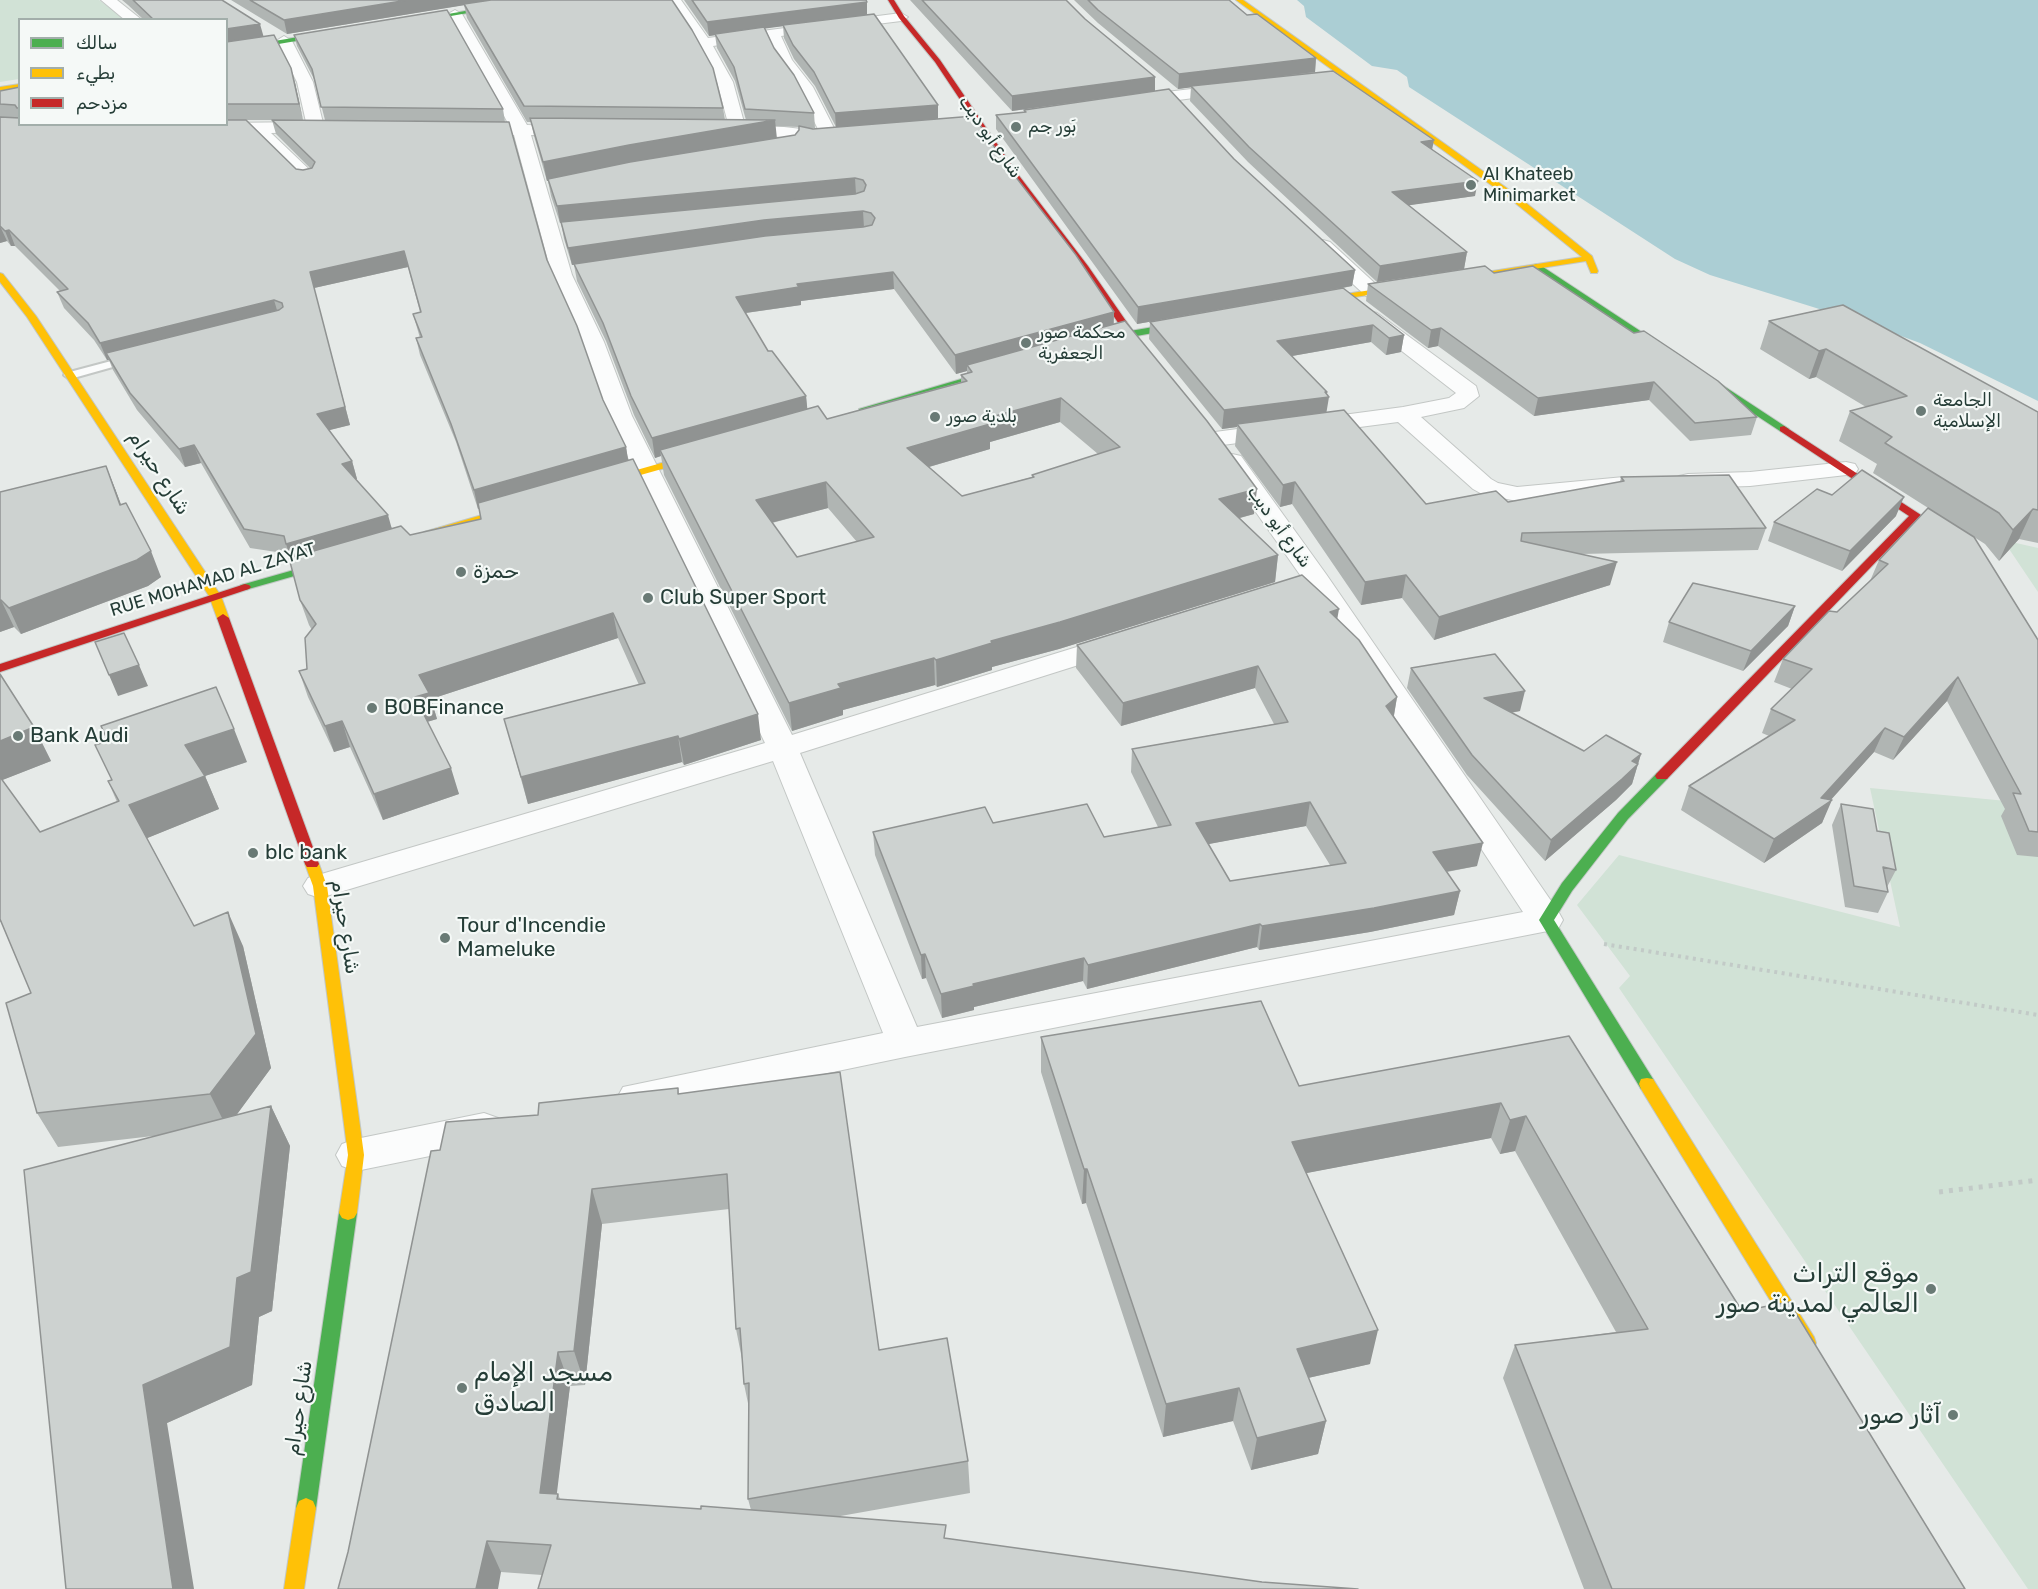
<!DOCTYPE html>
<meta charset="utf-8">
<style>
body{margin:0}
#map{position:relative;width:2038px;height:1589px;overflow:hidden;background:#e6eae8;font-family:Rubik,Vazirmatn,sans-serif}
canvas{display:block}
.legend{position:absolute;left:18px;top:18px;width:210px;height:108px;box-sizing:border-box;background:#f5f9f7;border:2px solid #a2aeaa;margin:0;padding:8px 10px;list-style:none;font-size:18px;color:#253d37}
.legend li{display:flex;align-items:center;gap:12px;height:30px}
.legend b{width:30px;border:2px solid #a2aeaa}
</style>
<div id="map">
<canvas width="2038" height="1589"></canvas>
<ul class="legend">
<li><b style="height:8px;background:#4caf50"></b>سالك</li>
<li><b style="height:8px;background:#ffc107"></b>بطيء</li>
<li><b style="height:8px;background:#c62828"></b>مزدحم</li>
</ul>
</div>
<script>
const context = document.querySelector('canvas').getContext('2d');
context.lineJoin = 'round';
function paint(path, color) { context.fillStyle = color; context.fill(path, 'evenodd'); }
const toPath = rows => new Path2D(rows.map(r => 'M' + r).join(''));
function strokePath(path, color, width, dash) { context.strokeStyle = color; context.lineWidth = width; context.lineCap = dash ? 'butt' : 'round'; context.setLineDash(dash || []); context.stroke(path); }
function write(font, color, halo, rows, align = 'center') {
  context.font = font + ' Rubik,Vazirmatn,sans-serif'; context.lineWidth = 4.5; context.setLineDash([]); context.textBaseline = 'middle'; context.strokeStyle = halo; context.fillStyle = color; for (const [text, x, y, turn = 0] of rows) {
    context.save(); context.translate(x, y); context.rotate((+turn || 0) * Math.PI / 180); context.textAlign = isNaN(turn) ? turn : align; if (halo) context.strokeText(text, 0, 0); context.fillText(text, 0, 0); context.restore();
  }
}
paint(toPath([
 [0,0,99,0,125,19,20,20,19,79,0,82],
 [2003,540,2038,548,2038,592],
 [1870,788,2038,804,2038,1589,2028,1589,1619,988,1630,976,1577,905,1619,855,1900,927]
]), '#d1e2d6');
paint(toPath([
 [1297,0,2038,0,2038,401,1920,343,1874,326,1710,275,1675,259,1409,87,1407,77,1397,70,1372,66,1306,17,1304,6]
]), '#abced4');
const lane = toPath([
 [130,356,134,357,134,361,70,379,64,375,66,373,130,356]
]);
const street = toPath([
 [101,0,117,0,142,20,125,20,101,0],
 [667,0,681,0,708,38,901,13,908,17,901,21,781,36,792,60,813,87,835,130,843,131,846,135,843,139,837,140,814,142,784,137,728,135,725,131,729,127,717,82,696,43,667,0],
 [767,38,777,61,797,88,819,131,784,127,745,126,733,82,713,46,767,38],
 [455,10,462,14,527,125,576,126,582,127,585,131,582,135,576,136,531,135,572,275,604,342,632,416,792,735,1106,638,1116,636,1126,638,1130,644,1126,650,800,753,917,1027,1523,912,1305,582,1220,461,1223,456,1232,454,1241,456,1326,574,1558,911,1563,920,1558,929,905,1057,636,1113,623,1109,617,1098,623,1087,883,1033,773,761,320,898,308,894,303,886,308,878,765,743,608,416,582,342,552,275,514,135,470,134,464,133,461,129,464,125,470,124,509,125,448,14,455,10],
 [284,36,292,41,313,82,324,127,322,131,316,132,271,133,314,174,317,178,314,182,308,183,302,182,251,133,212,133,206,132,204,128,206,124,226,123,306,122,297,82,276,41,284,36],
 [1233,84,1239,86,1241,89,1239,92,1133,106,1125,101,1133,96,1233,84],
 [1323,240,1330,242,1380,288,1383,292,1380,296,1373,298,1366,296,1316,250,1313,246,1316,242,1323,240],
 [1370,311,1377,313,1476,386,1479,396,1464,408,1421,417,1491,479,1498,483,1517,487,1624,477,1633,479,1636,484,1633,489,1624,491,1517,501,1482,494,1473,489,1398,422,1215,446,1207,444,1203,439,1207,434,1215,432,1403,407,1449,398,1456,393,1363,321,1359,317,1363,313,1370,311],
 [1846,462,1855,464,1858,469,1855,474,1750,486,1688,488,1679,486,1676,481,1679,476,1688,474,1750,472,1846,462],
 [484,1113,498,1118,503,1129,498,1140,484,1145,356,1171,342,1166,336,1155,342,1144,356,1139,484,1113]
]);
const fast = toPath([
 [527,0,541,0,406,24,403,22,527,0],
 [341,30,343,33,226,53,226,49,341,30],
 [1537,264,1540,265,1789,429,1784,432,1780,431,1534,269,1534,265,1537,264],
 [1194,320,1197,321,1197,325,1131,337,1092,348,1087,345,1130,331,1194,320],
 [1002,367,1010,369,868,411,860,411,859,409,1002,367],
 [336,558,342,561,340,563,245,590,239,587,241,585,336,558],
 [1662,772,1669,776,1667,779,1628,819,1572,891,1554,920,1653,1079,1655,1084,1653,1089,1647,1090,1641,1089,1539,920,1562,883,1618,813,1657,773,1662,772],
 [348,1206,354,1208,357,1213,316,1508,313,1515,306,1518,299,1515,296,1508,339,1213,342,1208,348,1206]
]);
const slow = toPath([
 [1236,0,1243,0,1515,194,1592,256,1598,271,1597,273,1591,273,1586,261,1304,305,1303,303,1307,300,1582,257,1509,198,1236,0],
 [20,84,20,88,0,91,0,87,20,84],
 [0,273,3,274,36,316,221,596,229,618,227,621,219,621,217,618,209,596,27,317,0,282,0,273],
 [704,451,708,452,708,456,598,487,593,484,594,482,704,451],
 [523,503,527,504,527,508,428,537,422,534,424,532,523,503],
 [312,859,319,864,327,886,364,1155,357,1213,354,1218,348,1220,342,1218,339,1213,348,1155,313,886,305,864,312,859],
 [1647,1078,1653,1079,1814,1337,1816,1343,1814,1349,1807,1351,1800,1349,1641,1089,1639,1084,1641,1079,1647,1078],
 [306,1498,313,1501,316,1508,304,1589,284,1589,296,1508,299,1501,306,1498]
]);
const jam = toPath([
 [888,0,894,0,904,16,940,60,1017,173,1088,266,1135,334,1133,336,1127,336,1082,269,1011,176,935,62,899,18,888,0],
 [1784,426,1921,515,1667,779,1657,779,1655,776,1657,773,1909,516,1780,431,1780,427,1784,426],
 [245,584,249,585,251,587,249,589,0,672,0,664,245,584],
 [223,614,229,618,319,864,317,867,307,867,305,864,217,618,223,614]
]);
strokePath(lane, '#c3c7c5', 4);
strokePath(street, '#c3c7c5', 2);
strokePath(fast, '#c2c8c6', 2);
strokePath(slow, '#c2c8c6', 2);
strokePath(jam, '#c2c8c6', 2);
strokePath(toPath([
 [1604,944,2038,1015]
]), '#c2cac7', 4, [3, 4.5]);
strokePath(toPath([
 [1939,1192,2038,1180]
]), '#c2cac7', 5, [4, 6]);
paint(lane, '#fbfcfc');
paint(street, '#fbfcfc');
paint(fast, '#4caf50');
paint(slow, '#ffc107');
paint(jam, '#c62828');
paint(toPath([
 [122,0,222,0,264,37,295,83,303,120,226,120,226,20,144,20,128,5],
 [231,0,672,0,723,108,725,120,746,120,735,81,717,48,715,35,709,36,684,0,866,0,867,2,867,14,938,105,938,119,1005,163,1114,312,1114,325,1254,514,1240,518,1278,555,1275,582,1059,649,992,667,992,670,937,687,935,685,843,710,843,715,792,731,664,475,661,456,655,458,634,415,606,341,577,281,574,265,572,265,564,239,561,222,560,223,551,196,548,181,547,181,534,136,531,122,527,122,467,18,464,5,287,34],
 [783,26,784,38,794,59,815,86,836,127,813,129,807,128,815,128,814,113,774,48,765,28],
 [775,126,799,127,799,130,795,135,776,138],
 [894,289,956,374,967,371,967,373,961,375,961,382,827,419,807,409,806,396,768,351,746,313,801,305,801,301],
 [1060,422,1098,454,1032,475,1032,477,962,496,929,467,990,449,990,442],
 [828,508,857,542,797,557,772,523],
 [910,0,1066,0,1155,91,1234,159,1355,270,1352,286,1343,288,1404,335,1401,352,1386,355,1371,342,1292,356,1326,394,1326,412,1426,504,1508,502,1620,482,1621,477,1766,528,1758,550,1581,554,1610,585,1434,640,1402,598,1361,605,1292,504,1280,507,1235,446,1237,427,1222,429,1149,339,1150,322,1311,293,1137,324,996,129,996,115,1024,112,1024,110,1071,103,1012,111],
 [1074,0,1229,0,1247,15,1316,58,1315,72,1432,149,1475,196,1409,205,1467,252,1464,269,1377,282,1248,162,1190,101,1191,87,1178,89,1098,23],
 [294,35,503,109,505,122,325,120,315,81,297,46],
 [20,87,20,124,303,170,311,169,276,134,272,120,547,260,603,400,626,447,628,460,761,740,684,765,682,762,528,804,504,719,639,685,618,638,431,699,437,719,427,722,459,794,383,820,350,747,334,752,308,697,299,671,307,669,312,630,309,625,300,600,290,554,250,548,201,463,185,467,137,410,113,370,109,360,107,360,94,340,64,308,57,292,60,291,15,246,11,246,7,241,0,243,0,91],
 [408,267,420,312,413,314,420,338,416,338,420,355,456,442,478,509,479,508,481,519,410,535,392,528,356,479,357,479,352,461,329,430,350,425,314,288],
 [1494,273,1757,417,1751,435,1690,441,1649,400,1534,416,1438,346,1428,348,1366,301,1368,284],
 [1769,321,2038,412,2038,543,2019,539,1999,561,1985,544,1873,473,1877,464,1839,441,1850,411,1866,407,1816,377,1809,379,1760,349],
 [106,466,121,504,161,577,148,586,21,634,14,627,0,632,0,492],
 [1928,508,2038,640,2038,857,2017,855,2001,816,2005,809,1947,701,1893,760,1874,752,1831,799,1822,823,1764,863,1681,810,1689,786,1769,736,1762,733,1771,709,1792,689,1774,682,1783,659,1837,612,1870,581,1879,560],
 [1896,516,1842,571,1768,541,1774,522],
 [1795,606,1788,626,1743,671,1663,642,1669,622],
 [1337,619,1397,697,1394,716,1477,866,1447,872,1460,891,1454,915,1370,932,1259,950,1257,947,1087,989,1083,981,974,1007,974,1010,942,1018,926,978,922,979,875,855,873,832,993,823,1104,837,1158,827,1131,772,1132,749,1274,724,1255,688,1121,726,1076,668,1077,645],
 [1306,826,1330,865,1230,881,1208,844],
 [1411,668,1520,711,1511,713,1584,751,1641,754,1632,784,1616,800,1545,861,1467,775,1407,688],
 [0,674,34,727,51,761,2,780,40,832,117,802,108,781,247,762,205,776,219,809,147,838,194,926,243,946,271,1068,236,1115,271,1106,290,1146,272,1311,259,1317,252,1385,167,1423,66,1589,153,1136,58,1147,37,1113,31,993,1,922,0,922],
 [1841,804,1877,831,1896,870,1887,887,1888,892,1878,913,1845,907,1832,825],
 [1569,1036,1742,1311,1965,1589,1584,1589,1503,1378,1515,1345,1616,1332,1515,1151,1500,1154,1491,1138,1306,1173,1370,1364,1308,1378,1326,1421,1318,1454,1251,1470,1233,1421,1163,1437,1086,1203,1082,1204,1041,1072,1041,1037,1299,1086],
 [678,1088,679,1094,879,1350,968,1461,970,1493,835,1517,542,1575,501,1572,348,1552,440,1150,538,1115],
 [729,1209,736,1329,742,1359,744,1384,749,1408,748,1499,751,1510,701,1509,560,1499,558,1494,556,1494,570,1386,585,1385,602,1224]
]), '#b0b5b3');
paint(toPath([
 [408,0,496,0,287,34,284,20],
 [867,2,867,15,709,36,707,22],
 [260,24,264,38,226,44,226,29],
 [1316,58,1315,72,1178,89,1179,74],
 [291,68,295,83,303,120,299,104],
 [1155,77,1155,91,1012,111,1012,96],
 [938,105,938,119,836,128,835,113],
 [775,120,777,139,632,164,547,181,543,162,629,145],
 [1434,140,1431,155,1421,142],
 [855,178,856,194,560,223,557,206],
 [1478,181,1475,196,1390,208,1392,192],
 [863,211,864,228,766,237,572,265,568,248,764,220],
 [0,226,7,241,0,243],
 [9,230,15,246,11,246,5,231],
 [404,251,408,267,314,288,350,425,322,432,317,414,310,272],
 [1467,252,1464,269,1377,282,1380,266],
 [1355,270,1352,286,1137,324,1138,307],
 [893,272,894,289,801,301,801,305,738,314,736,297,797,284],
 [274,300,279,317,106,353,109,360,107,360,100,343],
 [1114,312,1113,330,967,365,967,371,956,374,955,355],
 [1373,325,1371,342,1275,359,1277,341],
 [1441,328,1438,346,1428,348,1431,330],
 [1404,335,1401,352,1386,355,1389,338],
 [1826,349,1816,377,1809,379,1819,351],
 [1654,382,1649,400,1534,416,1538,398],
 [1327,392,1326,397,1329,397,1326,415,1237,424,1237,427,1222,429,1224,410],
 [806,396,808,415,660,450,661,456,655,458,652,438],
 [1061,398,1060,422,990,442,990,449,908,473,907,448,984,419],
 [194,445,201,463,185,467,179,449],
 [626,447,629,465,478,509,474,490],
 [352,461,357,479,347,482,342,464],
 [106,466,116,491,130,530,120,505],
 [826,482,828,508,759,526,756,500],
 [1295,482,1292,504,1280,507,1283,485],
 [1257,489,1254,514,1217,524,1219,499],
 [1904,497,1896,516,1842,571,1850,551],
 [2033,509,2019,539,1999,561,2013,530],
 [388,515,393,533,292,562,286,544],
 [151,551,161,577,148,586,21,634,9,608],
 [1278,555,1275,582,1059,649,992,667,992,670,937,687,936,660,991,641],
 [1617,562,1610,585,1434,640,1439,617],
 [1406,575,1402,598,1361,605,1365,582],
 [0,600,1,600,14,627,0,632],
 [1795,606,1788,626,1743,671,1751,651],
 [1339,609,1335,632,1330,612],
 [613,613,618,638,431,699,437,719,423,723,415,697,419,675],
 [934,658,935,685,843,710,843,715,792,731,789,703,838,684],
 [139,665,148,686,118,696,109,675],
 [1258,666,1255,688,1121,726,1123,703],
 [1958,677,1947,701,1893,760,1904,737],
 [1525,691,1520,711,1479,718,1484,698],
 [1397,697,1393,720,1386,706],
 [758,714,761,740,684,765,679,739],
 [342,721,350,747,334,752,325,726],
 [34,727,51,761,0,781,0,741],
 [1885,728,1874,752,1829,802,1832,800,1822,823,1764,863,1774,839,1821,798],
 [234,729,247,762,205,776,219,809,145,839,129,805,185,745],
 [678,736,682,762,528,804,521,777],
 [1641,754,1632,784,1616,800,1545,861,1551,840,1632,761],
 [451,768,459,794,383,820,374,794],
 [1310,802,1306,826,1193,847,1196,823],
 [1483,843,1477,866,1428,875,1433,852],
 [1460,891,1454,915,1370,932,1259,950,1262,926],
 [228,912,243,946,271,1068,227,1128,210,1094],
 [1260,924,1257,947,1087,989,1088,965],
 [925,954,926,978,922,979,921,955],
 [1084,958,1083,981,974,1007,974,1010,942,1018,941,994,973,984],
 [1501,1103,1491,1138,1286,1177,1292,1142],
 [271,1106,290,1146,272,1311,259,1317,252,1385,167,1423,194,1589,173,1589,143,1385,237,1278],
 [1526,1116,1515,1151,1500,1154,1510,1120],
 [1084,1169,1087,1169,1086,1203,1082,1204],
 [592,1189,602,1224,585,1385,574,1351],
 [1378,1330,1370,1364,1290,1382,1297,1349],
 [558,1352,570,1386,553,1525,540,1493],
 [1239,1388,1233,1421,1163,1437,1166,1404],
 [1326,1421,1318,1454,1251,1470,1257,1438],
 [487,1541,501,1572,498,1589,476,1589]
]), '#909392');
const building = toPath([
 [133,0,222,0,260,24,226,29,226,20,154,20,133,0],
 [250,0,408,0,284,20,250,0],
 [491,0,672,0,692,30,713,68,723,108,524,106,464,4,491,0],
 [692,0,866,0,867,2,707,22,692,0],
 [922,0,1066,0,1085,19,1155,77,1012,96,922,0],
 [1088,0,1229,0,1247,15,1257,14,1316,58,1179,74,1098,10,1088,0],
 [447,10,503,109,321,107,312,69,294,35,447,10],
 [874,14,938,105,835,113,814,72,793,45,783,25,874,14],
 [764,27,774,48,794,75,814,113,745,109,734,67,715,34,764,27],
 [274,35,291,68,299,104,226,104,226,42,274,35],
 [1333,71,1434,140,1421,142,1478,181,1392,192,1467,252,1380,266,1249,147,1191,86,1333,71],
 [20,87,20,108,17,108,15,105,0,104,0,91,20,87],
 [1169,89,1234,159,1355,270,1138,307,996,115,1026,112,1024,110,1169,89],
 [974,116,1005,163,1076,255,1114,312,955,355,893,272,797,284,799,287,736,297,768,351,772,351,806,396,652,438,631,396,603,323,574,264,765,236,863,227,872,225,875,218,871,213,863,211,764,220,568,248,561,222,855,194,864,191,866,185,863,180,855,178,557,206,548,179,630,162,795,135,799,130,799,126,813,129,974,116],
 [0,117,20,118,20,124,226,124,226,120,246,120,296,169,303,170,312,168,315,162,272,120,509,122,547,260,577,326,603,400,626,447,474,490,451,424,416,338,422,337,413,314,421,312,404,251,310,272,345,407,317,414,352,461,342,464,388,515,286,544,284,536,244,529,194,445,179,449,130,393,106,353,279,310,283,307,282,303,274,300,100,343,88,323,57,292,68,289,9,230,5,231,0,226,0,117],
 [530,118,775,120,629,145,543,162,530,118],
 [1485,266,1494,273,1533,266,1634,333,1644,331,1683,357,1718,381,1757,417,1695,423,1654,382,1538,398,1441,328,1431,330,1368,284,1485,266],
 [1343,288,1404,335,1389,338,1373,325,1277,341,1327,392,1325,392,1329,397,1224,410,1150,322,1343,288],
 [1843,305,2038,412,2038,510,2033,509,2013,530,1999,513,1885,443,1892,437,1850,411,1907,396,1826,349,1819,351,1769,321,1843,305],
 [1125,321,1207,421,1257,489,1219,499,1278,555,1060,622,991,641,992,643,936,660,934,658,838,684,841,688,789,703,660,450,818,406,827,419,967,381,961,375,972,372,967,365,1125,321],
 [1061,398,1120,447,1032,475,1034,477,962,496,907,448,990,424,984,419,1061,398],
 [826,482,874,537,797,557,756,500,826,482],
 [1344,410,1426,504,1496,491,1508,502,1624,481,1621,477,1729,475,1766,528,1522,533,1521,541,1617,562,1439,617,1406,575,1365,582,1295,482,1283,485,1237,424,1344,410],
 [633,459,758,714,679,739,678,736,521,777,504,719,645,683,613,613,419,675,429,693,415,697,451,768,374,794,342,721,325,726,299,671,307,669,305,638,316,624,300,600,289,558,401,526,410,535,481,519,478,503,633,459],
 [106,466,120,505,126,503,151,551,137,560,9,608,1,600,0,600,0,492,106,466],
 [1862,470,1904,497,1850,551,1774,522,1817,489,1832,495,1862,470],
 [1928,508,1974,537,2038,640,2038,832,2029,831,2013,793,2021,794,1958,677,1904,737,1885,728,1821,798,1832,800,1774,839,1689,786,1795,720,1771,709,1812,669,1783,659,1829,611,1837,612,1888,564,1879,560,1928,508],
 [1302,575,1337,607,1339,609,1330,612,1359,640,1397,697,1386,706,1483,843,1433,852,1460,891,1374,908,1262,926,1260,924,1088,965,1084,958,973,984,974,986,941,994,925,954,921,955,873,832,985,807,993,823,1087,804,1104,837,1171,825,1132,749,1288,722,1258,666,1123,703,1077,645,1302,575],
 [1310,802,1346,863,1230,881,1196,823,1310,802],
 [1693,583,1795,606,1751,651,1669,622,1693,583],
 [124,633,139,665,109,675,95,642,124,633],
 [1495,654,1525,691,1484,698,1584,751,1606,735,1641,754,1632,761,1638,764,1622,779,1551,840,1472,755,1411,668,1495,654],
 [0,674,34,727,0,741,0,674],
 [216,687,234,729,185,745,205,776,129,805,194,926,228,912,256,1034,210,1094,37,1113,6,1003,31,993,0,919,0,777,40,832,119,801,108,781,112,780,95,745,108,741,101,726,216,687],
 [1841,804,1873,809,1877,831,1889,833,1896,870,1883,867,1888,892,1854,886,1841,804],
 [1261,1001,1299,1086,1569,1036,1742,1311,1789,1302,1965,1589,1612,1589,1515,1345,1648,1329,1526,1116,1510,1120,1501,1103,1292,1142,1378,1330,1297,1349,1326,1421,1257,1438,1239,1388,1166,1404,1087,1169,1084,1169,1041,1037,1261,1001],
 [840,1072,879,1350,947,1338,968,1461,748,1499,749,1383,744,1384,740,1328,736,1329,727,1174,592,1189,574,1351,558,1352,540,1493,558,1494,557,1499,701,1509,701,1506,946,1525,944,1538,1262,1582,1358,1589,538,1589,551,1545,487,1541,476,1589,338,1589,348,1552,431,1151,440,1150,446,1122,538,1115,539,1103,678,1088,678,1094,840,1072],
 [271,1106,251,1272,237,1278,230,1347,143,1385,173,1589,66,1589,24,1170,271,1106]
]);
paint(building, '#cdd2d0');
strokePath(building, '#909392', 1.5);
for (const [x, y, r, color] of [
 [1016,127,6,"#697a75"],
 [1471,185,6,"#697a75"],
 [1026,343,6,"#697a75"],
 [1921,411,6,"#697a75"],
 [935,417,6,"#697a75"],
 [461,572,6,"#697a75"],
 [648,598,6,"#697a75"],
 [372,708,6,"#697a75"],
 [18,736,6,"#697a75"],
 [253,853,6,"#697a75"],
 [445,938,6,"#697a75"],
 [1931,1289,6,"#697a75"],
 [462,1388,6,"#697a75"],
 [1953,1415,6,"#697a75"]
]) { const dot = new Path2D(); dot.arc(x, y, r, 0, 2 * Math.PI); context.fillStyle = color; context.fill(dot); strokePath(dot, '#f5f9f7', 2); }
write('18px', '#253d37', '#f5f9f7', [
 ["بَور جم",1028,127],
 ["Al Khateeb",1483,175],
 ["Minimarket",1483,196],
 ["محكمة صور",1038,333],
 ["الجعفرية",1038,354],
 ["الجامعة",1933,401],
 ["الإسلامية",1933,422],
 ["بلدية صور",947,417]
], 'left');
write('18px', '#253d37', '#f5f9f7', [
 ["شارع أبو ديب",990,137,55],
 ["شارع أبو ديب",1279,527,54],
 ["RUE MOHAMAD AL ZAYAT",213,580,-17]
]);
write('21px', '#253d37', '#f5f9f7', [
 ["شارع حيرام",159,473,57],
 ["شارع حيرام",345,927,81],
 ["شارع حيرام",299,1408,-82]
]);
write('21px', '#253d37', '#f5f9f7', [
 ["حمزة",473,572],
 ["Club Super Sport",660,598],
 ["BOBFinance",384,708],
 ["Bank Audi",30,736],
 ["blc bank",265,853],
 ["Tour d'Incendie",457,926],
 ["Mameluke",457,950]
], 'left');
write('26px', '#253d37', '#f5f9f7', [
 ["موقع التراث",1919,1274],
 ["العالمي لمدينة صور",1919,1304],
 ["مسجد الإمام",474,1373,"left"],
 ["الصادق",474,1403,"left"],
 ["آثار صور",1941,1415]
], 'right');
</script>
